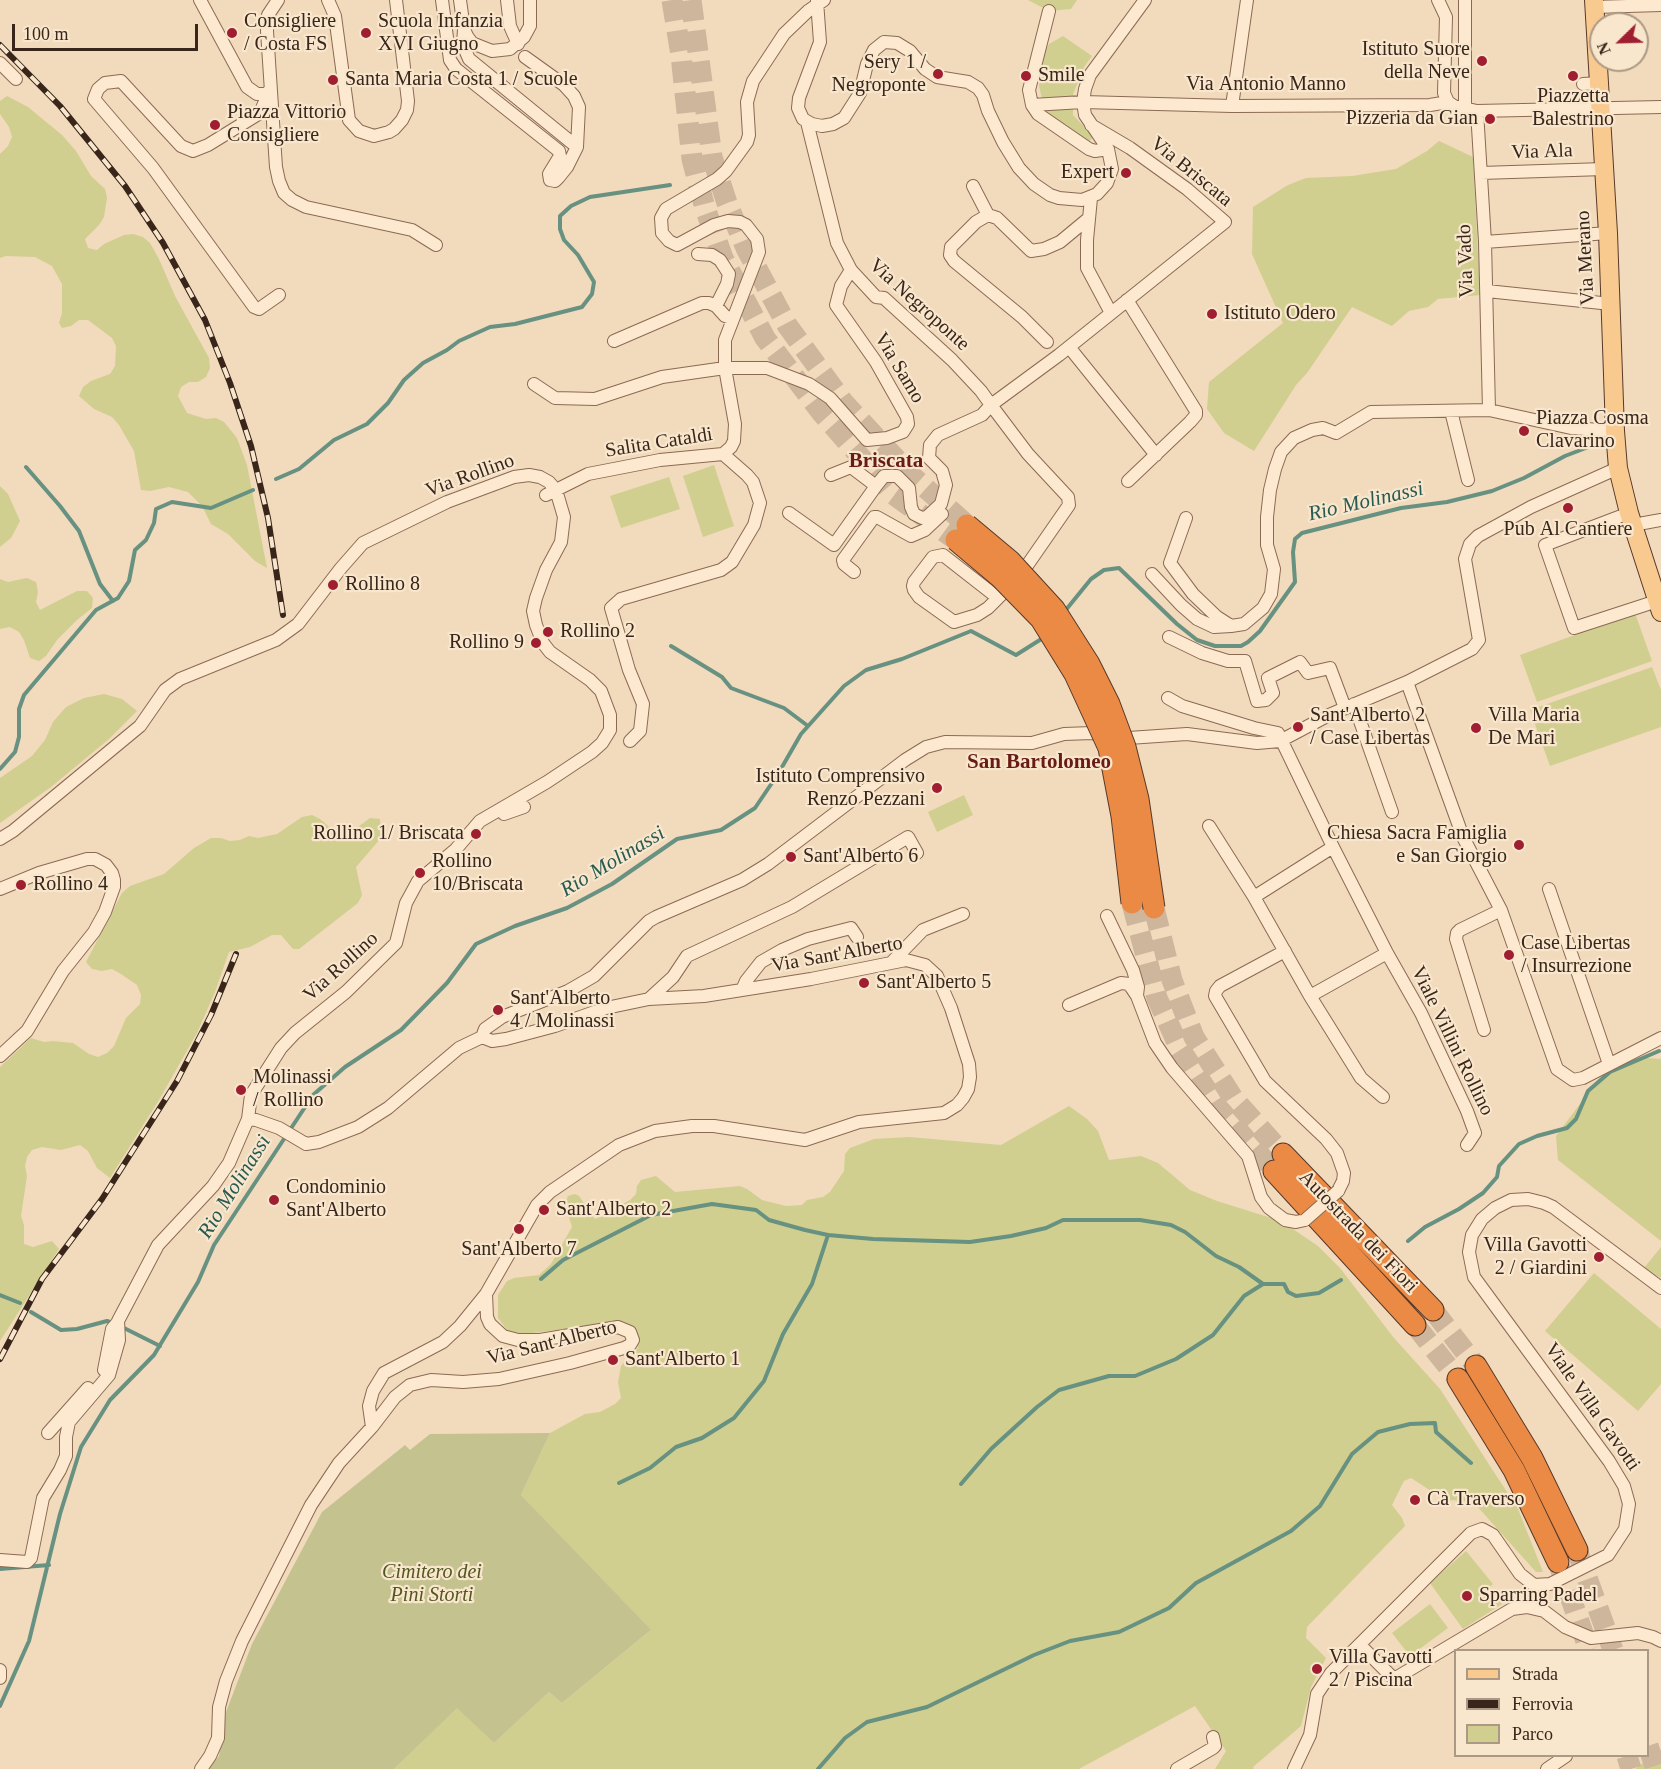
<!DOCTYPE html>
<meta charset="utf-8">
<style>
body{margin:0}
#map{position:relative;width:1661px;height:1769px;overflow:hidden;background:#f2dabc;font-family:Georgia,serif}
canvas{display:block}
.legend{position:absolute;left:1454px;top:1649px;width:195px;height:108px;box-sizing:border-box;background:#f8e6cd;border:2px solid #ac9985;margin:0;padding:8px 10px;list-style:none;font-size:18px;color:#39251a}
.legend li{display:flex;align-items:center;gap:12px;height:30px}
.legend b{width:30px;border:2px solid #ac9985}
.north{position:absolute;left:1589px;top:12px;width:60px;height:60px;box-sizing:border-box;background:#f8e6cd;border:2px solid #ac9985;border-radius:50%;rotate:247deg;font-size:16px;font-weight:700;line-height:24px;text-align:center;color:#39251a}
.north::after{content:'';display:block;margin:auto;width:21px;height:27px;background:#9f1f31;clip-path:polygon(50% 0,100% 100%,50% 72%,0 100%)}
.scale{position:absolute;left:12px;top:24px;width:186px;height:27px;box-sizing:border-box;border:3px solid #39251a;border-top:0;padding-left:8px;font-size:18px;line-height:21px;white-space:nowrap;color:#39251a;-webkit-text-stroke:4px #f8e6cd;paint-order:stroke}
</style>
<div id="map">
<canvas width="1661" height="1769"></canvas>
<ul class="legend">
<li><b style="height:8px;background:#f9ca90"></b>Strada</li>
<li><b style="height:8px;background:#39251a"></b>Ferrovia</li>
<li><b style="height:16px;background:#d0cf90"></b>Parco</li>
</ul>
<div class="north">N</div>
<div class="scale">100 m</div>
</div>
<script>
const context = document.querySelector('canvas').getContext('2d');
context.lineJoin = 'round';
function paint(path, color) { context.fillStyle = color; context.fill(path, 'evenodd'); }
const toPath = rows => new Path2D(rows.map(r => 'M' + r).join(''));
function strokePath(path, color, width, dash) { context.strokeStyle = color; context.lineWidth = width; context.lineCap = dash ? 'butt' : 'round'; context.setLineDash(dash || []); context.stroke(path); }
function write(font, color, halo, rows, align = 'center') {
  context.font = font + ' Georgia,serif'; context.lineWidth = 4.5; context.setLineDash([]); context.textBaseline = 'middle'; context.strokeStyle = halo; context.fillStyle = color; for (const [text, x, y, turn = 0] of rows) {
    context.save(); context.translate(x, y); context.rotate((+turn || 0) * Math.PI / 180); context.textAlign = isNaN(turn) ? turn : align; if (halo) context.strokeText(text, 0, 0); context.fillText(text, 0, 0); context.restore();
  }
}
paint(toPath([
 [1028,0,1077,0,1071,9,1049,11],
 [1063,36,1092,56,1084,67,1073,94,1073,115,1093,136,1089,143,1045,112,1039,86,1044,52,1049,44],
 [7,96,28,107,62,135,76,151,91,176,105,189,107,198,104,217,99,225,85,239,88,248,97,250,104,244,124,235,133,234,143,237,150,243,159,259,175,296,209,358,210,368,206,377,198,382,189,382,181,387,178,396,187,413,206,419,216,418,224,422,237,438,247,465,267,568,255,561,228,534,211,524,202,506,188,492,169,487,150,491,141,490,134,451,119,425,112,417,94,409,79,396,83,387,91,381,110,374,115,366,116,346,112,338,88,320,79,320,71,326,62,328,59,323,62,313,62,284,52,266,35,257,6,256,0,258,0,154,8,146,12,137,9,127,0,114,0,101],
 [1439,141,1473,157,1480,295,1438,299,1428,307,1409,311,1392,326,1352,307,1307,373,1296,385,1254,451,1224,433,1207,409,1209,382,1283,323,1252,254,1253,207,1288,185,1306,178,1352,176,1396,169,1427,151],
 [714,465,734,526,703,537,683,476],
 [669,477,680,509,621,528,610,496],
 [0,486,8,494,20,521,11,538,0,547],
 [27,578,36,582,38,592,36,602,40,610,77,591,87,591,93,598,92,608,77,620,57,640,46,656,39,661,30,658,24,640,19,632,10,627,0,629,0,579,8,582],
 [1635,613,1652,661,1537,702,1520,655],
 [1652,667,1661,690,1661,727,1550,766,1530,710],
 [104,694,122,699,137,711,109,739,51,787,0,823,0,778,32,756,45,740,53,722,66,707,84,698],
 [964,795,973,815,937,832,928,812],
 [312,815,320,819,335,832,344,833,354,830,370,818,380,819,381,838,356,867,362,895,358,903,299,949,293,949,281,935,272,935,250,947,229,952,215,992,197,1033,159,1100,110,1178,97,1168,88,1151,80,1145,61,1150,42,1147,32,1150,27,1157,25,1166,27,1176,21,1216,24,1225,24,1244,33,1247,52,1241,59,1249,0,1341,0,1067,31,1038,44,1042,53,1041,73,1043,89,1054,98,1057,107,1053,114,1046,126,1018,140,1004,141,995,137,985,121,974,112,969,102,971,92,969,86,962,122,893,130,886,164,874,194,848,211,838,221,838,230,841,240,840,249,836,258,838,277,834,302,817],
 [1633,1057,1661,1059,1661,1241,1558,1160,1556,1136,1600,1077,1616,1065],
 [1069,1106,1087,1119,1098,1131,1109,1160,1141,1156,1158,1163,1190,1190,1217,1201,1281,1221,1318,1246,1340,1268,1394,1338,1440,1389,1518,1509,1543,1572,1536,1572,1476,1505,1469,1501,1445,1500,1411,1478,1404,1481,1392,1505,1402,1518,1405,1526,1307,1627,1306,1638,1326,1658,1311,1687,1301,1726,1253,1767,1254,1769,1215,1769,1226,1751,1195,1706,1079,1769,394,1769,457,1707,494,1743,549,1692,562,1703,650,1631,521,1495,550,1433,585,1414,600,1412,615,1404,621,1398,618,1382,621,1366,638,1348,635,1332,630,1325,622,1322,524,1334,508,1331,498,1318,498,1295,507,1281,514,1278,539,1275,551,1264,572,1227,565,1204,568,1196,575,1194,579,1196,595,1219,630,1200,636,1194,637,1186,641,1180,656,1176,675,1192,740,1186,747,1189,762,1200,786,1206,802,1205,807,1200,823,1197,830,1192,844,1171,845,1154,850,1148,874,1139,909,1137,1001,1145],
 [1661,1247,1661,1278,1644,1268],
 [1594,1273,1661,1329,1661,1384,1638,1411,1545,1331],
 [1466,1551,1493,1584,1489,1588,1502,1604,1463,1629,1430,1583],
 [1430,1604,1448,1628,1410,1656,1392,1633],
 [1661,1750,1661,1769,1635,1769,1640,1765]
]), '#d0cf90');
paint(toPath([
 [550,1433,521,1495,651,1630,562,1703,549,1692,494,1743,457,1708,394,1769,208,1769,219,1756,226,1712,252,1644,322,1512,405,1445,410,1450,430,1434]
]), '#c4c390');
strokePath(toPath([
 [26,467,60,506,79,531,100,584,113,601],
 [276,479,299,469,334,440,367,424,388,403,404,380,423,363,447,350,459,341,490,327,515,324,582,307,592,294,594,282,578,255,564,240,560,229,560,216,571,206,590,197,670,185],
 [1065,611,1091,579,1104,570,1119,568,1177,624,1197,640,1215,646,1241,646,1248,642,1260,631,1295,582,1293,552,1295,539,1302,533,1401,508,1447,502,1492,491,1524,478,1565,456,1591,446],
 [671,646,722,677,731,688,784,708,808,726],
 [0,769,15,752,19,737,19,709,24,695,96,610,118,598,129,581,135,550,146,540,154,523,156,509,172,502,211,508,253,490],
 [1408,1241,1425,1227,1459,1209,1483,1193,1497,1177,1499,1166,1519,1144,1537,1136,1567,1128,1576,1119,1588,1091,1610,1072,1659,1051],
 [541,1279,563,1260,651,1215,712,1204,756,1210,769,1220,805,1230,828,1235,873,1239,970,1242,1011,1236,1046,1228,1063,1220,1140,1220,1171,1225,1185,1232,1216,1256,1239,1267,1263,1284,1284,1284,1288,1292,1296,1296,1319,1293,1341,1280],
 [0,1295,20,1303],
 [31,1312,61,1330,77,1329,107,1321,113,1323],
 [120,1326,160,1346],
 [619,1483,650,1468,676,1447,702,1438,734,1418,764,1381,783,1334,812,1284,828,1235],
 [961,1484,991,1449,1037,1407,1059,1390,1109,1376,1135,1376,1176,1359,1213,1335,1244,1296,1263,1284],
 [0,1569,49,1565],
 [0,1706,29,1641,60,1514,81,1447,110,1400,154,1355,198,1282,214,1245,313,1095,345,1067,401,1030,447,983,476,944,515,926,567,908,612,884,677,839,721,830,755,808,778,774,801,734,844,686,866,670,902,659,971,631,1016,655,1043,638],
 [818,1769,845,1738,867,1722,927,1707,1034,1655,1070,1641,1119,1632,1169,1608,1196,1583,1291,1531,1320,1506,1352,1454,1378,1432,1410,1424,1435,1423,1436,1432,1471,1463]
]), '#679181', 4);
strokePath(toPath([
 [672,0,681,55,692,159,705,208,723,258,765,338,821,412,893,494,956,540],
 [691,0,712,157,727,203,746,248,787,325,844,403,912,476,967,525],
 [1132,903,1157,998,1180,1049,1219,1109,1274,1171],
 [1154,908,1172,980,1194,1037,1233,1098,1283,1154],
 [1433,1310,1476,1366],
 [1415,1325,1458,1379],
 [1577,1550,1613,1650],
 [1558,1562,1589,1650],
 [1648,1746,1656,1769],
 [1627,1756,1631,1769]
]), '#cdb69c', 21, [21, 10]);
const street = toPath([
 [200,0,247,87,257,94,266,94,270,90],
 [278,0,268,15,267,31,276,167,279,181,284,193,292,200,306,207,412,230,436,245],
 [328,0,335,16,349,120,359,131,374,136,389,132,394,129,402,120,407,110,408,101,396,0],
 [442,0,450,60,456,69,559,151,560,156,549,174,550,180,555,181,559,177,567,167,577,147],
 [460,0,464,29,467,36,472,43,492,51,510,49,524,37,530,26,530,0],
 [507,0,510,26,518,44],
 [1438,0,1446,17,1444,93,1448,102,1454,106,1477,111,1661,107],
 [1465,0,1465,110],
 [817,1,820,42,799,98,798,108,803,119,812,124,822,126,833,124,844,118,860,93,867,64,874,50,884,42,897,43,910,51,925,69,937,77,968,82,978,88,983,95,988,111,1003,142,1019,168,1034,184,1050,195,1059,198,1082,200,1097,194,1107,183,1112,169,1108,149,1085,115,1083,102,1085,89,1090,75,1145,0],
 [1594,7,1661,5],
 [1049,11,1029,90,1032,105,1038,114,1089,149,1095,151,1108,149],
 [464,29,463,45,469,59,577,147,579,107,574,96,564,85,525,57],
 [0,63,16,79],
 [1583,84,1599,83],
 [270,90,260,113,208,145,193,151,181,146,121,81,105,83,98,89,94,99,153,168,254,307,259,309,279,295],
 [1032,105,1083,102,1232,106,1430,105,1448,102],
 [1232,106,1247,0],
 [1477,111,1485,242,1489,410],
 [807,122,837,243,851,270,876,297,884,298,952,360,981,391,991,405,1059,355,1225,222,1187,189,1130,148,1091,125],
 [1481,173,1604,169],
 [973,186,988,215,997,218,1031,251,1044,249,1060,242,1089,218],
 [1091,198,1087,240,1087,268,1111,313],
 [988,215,976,222,951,247,950,255,954,261,1022,317,1047,342],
 [1485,242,1608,233],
 [698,254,712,255,720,260,729,274,727,284,716,306],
 [1487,291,1611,304],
 [1127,300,1196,411,1196,415,1190,422,1128,481],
 [614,341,702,303,709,303,716,306,725,316,733,319],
 [1069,347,1156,455],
 [534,384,555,398,595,399,662,377,725,368,767,368,809,384,830,398,867,440,887,438,903,432,908,424,907,417,876,362,836,305,841,286,851,270],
 [1451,411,1468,480],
 [831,475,851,467,876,486,884,476,897,476,909,488,911,507,914,514,922,518,927,517,941,504,946,485,942,471,929,458,930,445,938,435,982,415,991,405,1028,454,1068,497,1069,505,1017,580,998,598,988,608,977,615,954,622,919,597,914,590,913,586,914,582,933,557,943,555,998,598],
 [546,495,588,474,660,460,723,454,731,447,734,441,735,424,725,368,725,340,759,252,757,239,746,225,740,222,728,221,714,225,677,245,669,241,662,233,661,218,666,209,717,179,726,171,747,142,749,135,747,102,753,81,784,34,808,11,824,0],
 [789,513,834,545,876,486],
 [1629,513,1545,545,1574,628,1657,601],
 [1186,518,1170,563,1193,594,1217,617,1231,626,1244,624,1263,608,1271,594,1274,569,1267,545,1267,517,1270,490,1275,469,1281,452,1294,438,1312,430,1323,428,1336,433,1371,412,1489,410,1571,428,1615,431],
 [1633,525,1661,520],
 [854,572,844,564,843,560,874,517,877,517,911,536,925,530,942,514],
 [1152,574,1181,605,1197,619,1214,627,1231,626],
 [1169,637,1202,653,1228,661,1245,661,1257,701,1266,700,1273,693,1268,678,1300,662,1308,673,1330,668,1345,708],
 [1407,682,1463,837,1501,910,1557,1069,1573,1080,1583,1078,1661,1038],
 [1168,698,1182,706,1254,728,1278,733,1333,847,1387,953,1421,1013,1467,1111,1475,1133,1467,1145],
 [1354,704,1392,812],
 [630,741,640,731,643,704,629,670,611,608,621,599,721,570,732,562,754,525,760,503,753,482,747,475,723,454],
 [504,814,524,807],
 [1209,826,1254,897,1310,996,1361,1078,1383,1097],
 [0,839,13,831,140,726,165,690,180,679,276,640,298,624,341,568,363,543,447,502,514,477,529,475,540,477,549,482,556,490,564,517,561,542,546,570,536,598,533,611,536,625,543,643,550,652,590,680,601,691,610,715,610,730,602,743,592,752,547,782,480,821,456,849,418,881,406,903,396,943,346,992,295,1033,281,1048,251,1095,248,1119,256,1120,279,1128,306,1144,319,1142,358,1127,388,1108,459,1048,482,1037],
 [0,889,39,873,87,859,95,859,106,865,112,873,114,880,114,887,105,912,94,932,63,971,27,1031,0,1056],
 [1549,889,1609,1064],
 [1254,897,1333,847],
 [1107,916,1133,970,1138,987,1137,995],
 [1285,951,1220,986,1216,991,1215,996,1265,1081,1326,1139,1337,1153,1344,1173,1343,1181,1338,1191],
 [891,963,923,930,963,914],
 [742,990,746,981,761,962,782,950,808,939,851,928,857,937],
 [1310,996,1387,953],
 [649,999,673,977,687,956,792,907,908,837,917,853],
 [1069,1005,1121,983,1129,984,1137,996,1155,1043,1172,1068,1248,1156,1261,1197,1269,1208,1285,1220,1296,1222,1305,1220],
 [1484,1030,1456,939,1457,933,1460,930,1501,910],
 [482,1037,485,1029,502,1017,568,991,594,976,649,921,656,917,742,880,768,864,905,760,926,747,945,742,1032,743,1064,734,1092,733,1114,739,1187,734,1257,743,1280,741,1329,715,1407,682,1472,649,1479,640,1465,559,1470,544,1478,536,1531,507,1618,468],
 [104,1370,112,1329,118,1322],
 [372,1427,369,1406,373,1391,384,1373,443,1342,460,1326,486,1294],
 [48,1433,88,1388],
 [0,1560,27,1562,31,1558,43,1498,60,1470,66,1456,66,1437,69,1422,109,1375,119,1340,118,1321,158,1245,213,1186,229,1163,248,1119],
 [1360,1645,1394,1679,1512,1609,1527,1607,1544,1611,1565,1627,1591,1638,1638,1633,1653,1637,1661,1641],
 [0,1670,0,1678],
 [201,1769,210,1756,218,1738,219,1707,226,1681,242,1641,311,1505,339,1463,372,1427,395,1397,410,1385,431,1380,463,1382,499,1379,570,1363,624,1348,630,1345,633,1340,630,1332,618,1327,540,1340,518,1340,503,1336,490,1324,487,1317,486,1294,537,1205,550,1192,619,1145,655,1131,692,1126,714,1126,805,1140,859,1122,944,1113,957,1105,963,1098,968,1089,970,1077,969,1064,951,1008,937,976,925,965,906,960,811,979,704,996,649,999,606,1008,555,1026,506,1039,492,1041,482,1037],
 [1177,1769,1213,1748,1215,1746,1213,1737],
 [1294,1769,1310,1735,1317,1694,1331,1673,1471,1533,1482,1529,1493,1535,1520,1574,1534,1585,1550,1584,1608,1555,1625,1529,1629,1504,1624,1486,1609,1461,1474,1277,1469,1252,1472,1235,1482,1219,1495,1208,1511,1200,1528,1199,1544,1203,1553,1207,1661,1288],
 [1547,1769,1566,1756]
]);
const primary = toPath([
 [1594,0,1608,233,1615,431,1618,468,1629,513,1661,612]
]);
const highway = toPath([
 [1283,1154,1433,1310],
 [1274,1171,1415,1325],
 [1476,1366,1532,1458,1577,1550],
 [1458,1379,1514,1470,1558,1562]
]);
strokePath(street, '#8b6a54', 14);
strokePath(primary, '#583929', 20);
strokePath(highway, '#583929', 23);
strokePath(street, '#fce9d0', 12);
strokePath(primary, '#f9ca90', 18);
strokePath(highway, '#ea8a44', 21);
const rail = toPath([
 [0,45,60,106,125,186,163,243,205,320,230,383,251,446,268,518,283,615],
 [0,1359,42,1279,102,1199,177,1081,211,1015,236,954]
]);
strokePath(rail, '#39251a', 6);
strokePath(rail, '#f8e6cd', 4, [11]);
const streetBridge = toPath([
 [1305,1220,1338,1191]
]);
const highwayBridge = toPath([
 [967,525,1010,561,1054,609,1089,664,1109,704,1125,747,1138,799,1154,908],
 [956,540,1000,577,1041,619,1075,674,1109,748,1122,816,1132,903]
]);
strokePath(streetBridge, '#8b6a54', 14, []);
strokePath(highwayBridge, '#583929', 23, []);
strokePath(streetBridge, '#fce9d0', 12);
strokePath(highwayBridge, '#ea8a44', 21);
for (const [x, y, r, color] of [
 [232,33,6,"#9f1f31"],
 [366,33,6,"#9f1f31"],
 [1482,61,6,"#9f1f31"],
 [938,74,6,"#9f1f31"],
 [1026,76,6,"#9f1f31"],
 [1573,76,6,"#9f1f31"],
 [333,80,6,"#9f1f31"],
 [1490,119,6,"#9f1f31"],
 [215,125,6,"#9f1f31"],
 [1126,173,6,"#9f1f31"],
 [1212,314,6,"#9f1f31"],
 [1524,431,6,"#9f1f31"],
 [1568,508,6,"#9f1f31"],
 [333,585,6,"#9f1f31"],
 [548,632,6,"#9f1f31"],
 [536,643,6,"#9f1f31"],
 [1298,727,6,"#9f1f31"],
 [1476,728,6,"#9f1f31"],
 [937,788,6,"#9f1f31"],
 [476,834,6,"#9f1f31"],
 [1519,845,6,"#9f1f31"],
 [791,857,6,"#9f1f31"],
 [420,873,6,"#9f1f31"],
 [21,885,6,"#9f1f31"],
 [1509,955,6,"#9f1f31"],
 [864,983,6,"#9f1f31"],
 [498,1010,6,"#9f1f31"],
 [241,1090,6,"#9f1f31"],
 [274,1200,6,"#9f1f31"],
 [544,1210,6,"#9f1f31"],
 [519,1229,6,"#9f1f31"],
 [1599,1257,6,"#9f1f31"],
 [613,1360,6,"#9f1f31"],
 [1415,1500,6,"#9f1f31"],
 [1467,1596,6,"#9f1f31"],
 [1317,1669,6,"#9f1f31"]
]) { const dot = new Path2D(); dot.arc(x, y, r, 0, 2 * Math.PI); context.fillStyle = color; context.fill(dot); strokePath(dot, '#f8e6cd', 2); }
write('20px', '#39251a', '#f8e6cd', [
 ["Consigliere",244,22],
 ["/ Costa FS",244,45],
 ["Scuola Infanzia",378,22],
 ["XVI Giugno",378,45],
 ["Istituto Suore",1470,50,"right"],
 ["della Neve",1470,73,"right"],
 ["Sery 1 /",926,63,"right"],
 ["Negroponte",926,86,"right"],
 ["Smile",1038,76],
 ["Santa Maria Costa 1 / Scuole",345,80],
 ["Piazzetta",1573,97,"center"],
 ["Balestrino",1573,120,"center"],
 ["Piazza Vittorio",227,113],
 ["Consigliere",227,136],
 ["Pizzeria da Gian",1478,119,"right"],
 ["Expert",1114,173,"right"],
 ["Istituto Odero",1224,314],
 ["Piazza Cosma",1536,419],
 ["Clavarino",1536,442],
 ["Pub Al Cantiere",1568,530,"center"],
 ["Rollino 8",345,585],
 ["Rollino 2",560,632],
 ["Rollino 9",524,643,"right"],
 ["Sant'Alberto 2",1310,716],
 ["/ Case Libertas",1310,739],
 ["Villa Maria",1488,716],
 ["De Mari",1488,739],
 ["Istituto Comprensivo",925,777,"right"],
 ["Renzo Pezzani",925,800,"right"],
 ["Rollino 1/ Briscata",464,834,"right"],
 ["Chiesa Sacra Famiglia",1507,834,"right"],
 ["e San Giorgio",1507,857,"right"],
 ["Sant'Alberto 6",803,857],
 ["Rollino",432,862],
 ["10/Briscata",432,885],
 ["Rollino 4",33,885],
 ["Case Libertas",1521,944],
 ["/ Insurrezione",1521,967],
 ["Sant'Alberto 5",876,983],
 ["Sant'Alberto",510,999],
 ["4 / Molinassi",510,1022],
 ["Molinassi",253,1078],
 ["/ Rollino",253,1101],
 ["Condominio",286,1188],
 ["Sant'Alberto",286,1211],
 ["Sant'Alberto 2",556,1210],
 ["Villa Gavotti",1587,1246,"right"],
 ["2 / Giardini",1587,1269,"right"],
 ["Sant'Alberto 7",519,1250,"center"],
 ["Sant'Alberto 1",625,1360],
 ["Cà Traverso",1427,1500],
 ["Sparring Padel",1479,1596],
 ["Villa Gavotti",1329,1658],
 ["2 / Piscina",1329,1681]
], 'left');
write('20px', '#39251a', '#f8e6cd', [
 ["Via Antonio Manno",1266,85],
 ["Via Ala",1542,152,-2],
 ["Via Briscata",1191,172,39],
 ["Via Merano",1586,258,-93],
 ["Via Vado",1466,261,-92],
 ["Via Negroponte",919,305,42],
 ["Via Samo",899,368,59],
 ["Salita Cataldi",659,443,-9],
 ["Via Rollino",470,476,-20],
 ["Via Sant'Alberto",837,955,-10],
 ["Via Rollino",341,967,-42],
 ["Viale Villini Rollino",1452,1041,64],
 ["Autostrada dei Fiori",1358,1232,46],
 ["Via Sant'Alberto",552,1343,-14],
 ["Viale Villa Gavotti",1592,1407,55]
]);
write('italic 20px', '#51571f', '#f8e6cd', [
 ["Cimitero dei",432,1573],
 ["Pini Storti",432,1596]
]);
write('bold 21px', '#691c16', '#f8e6cd', [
 ["Briscata",886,462],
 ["San Bartolomeo",1039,763]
]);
write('italic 21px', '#285a50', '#f8e6cd', [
 ["Rio Molinassi",1366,502,-13],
 ["Rio Molinassi",613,862,-31],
 ["Rio Molinassi",235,1187,-58]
]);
</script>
